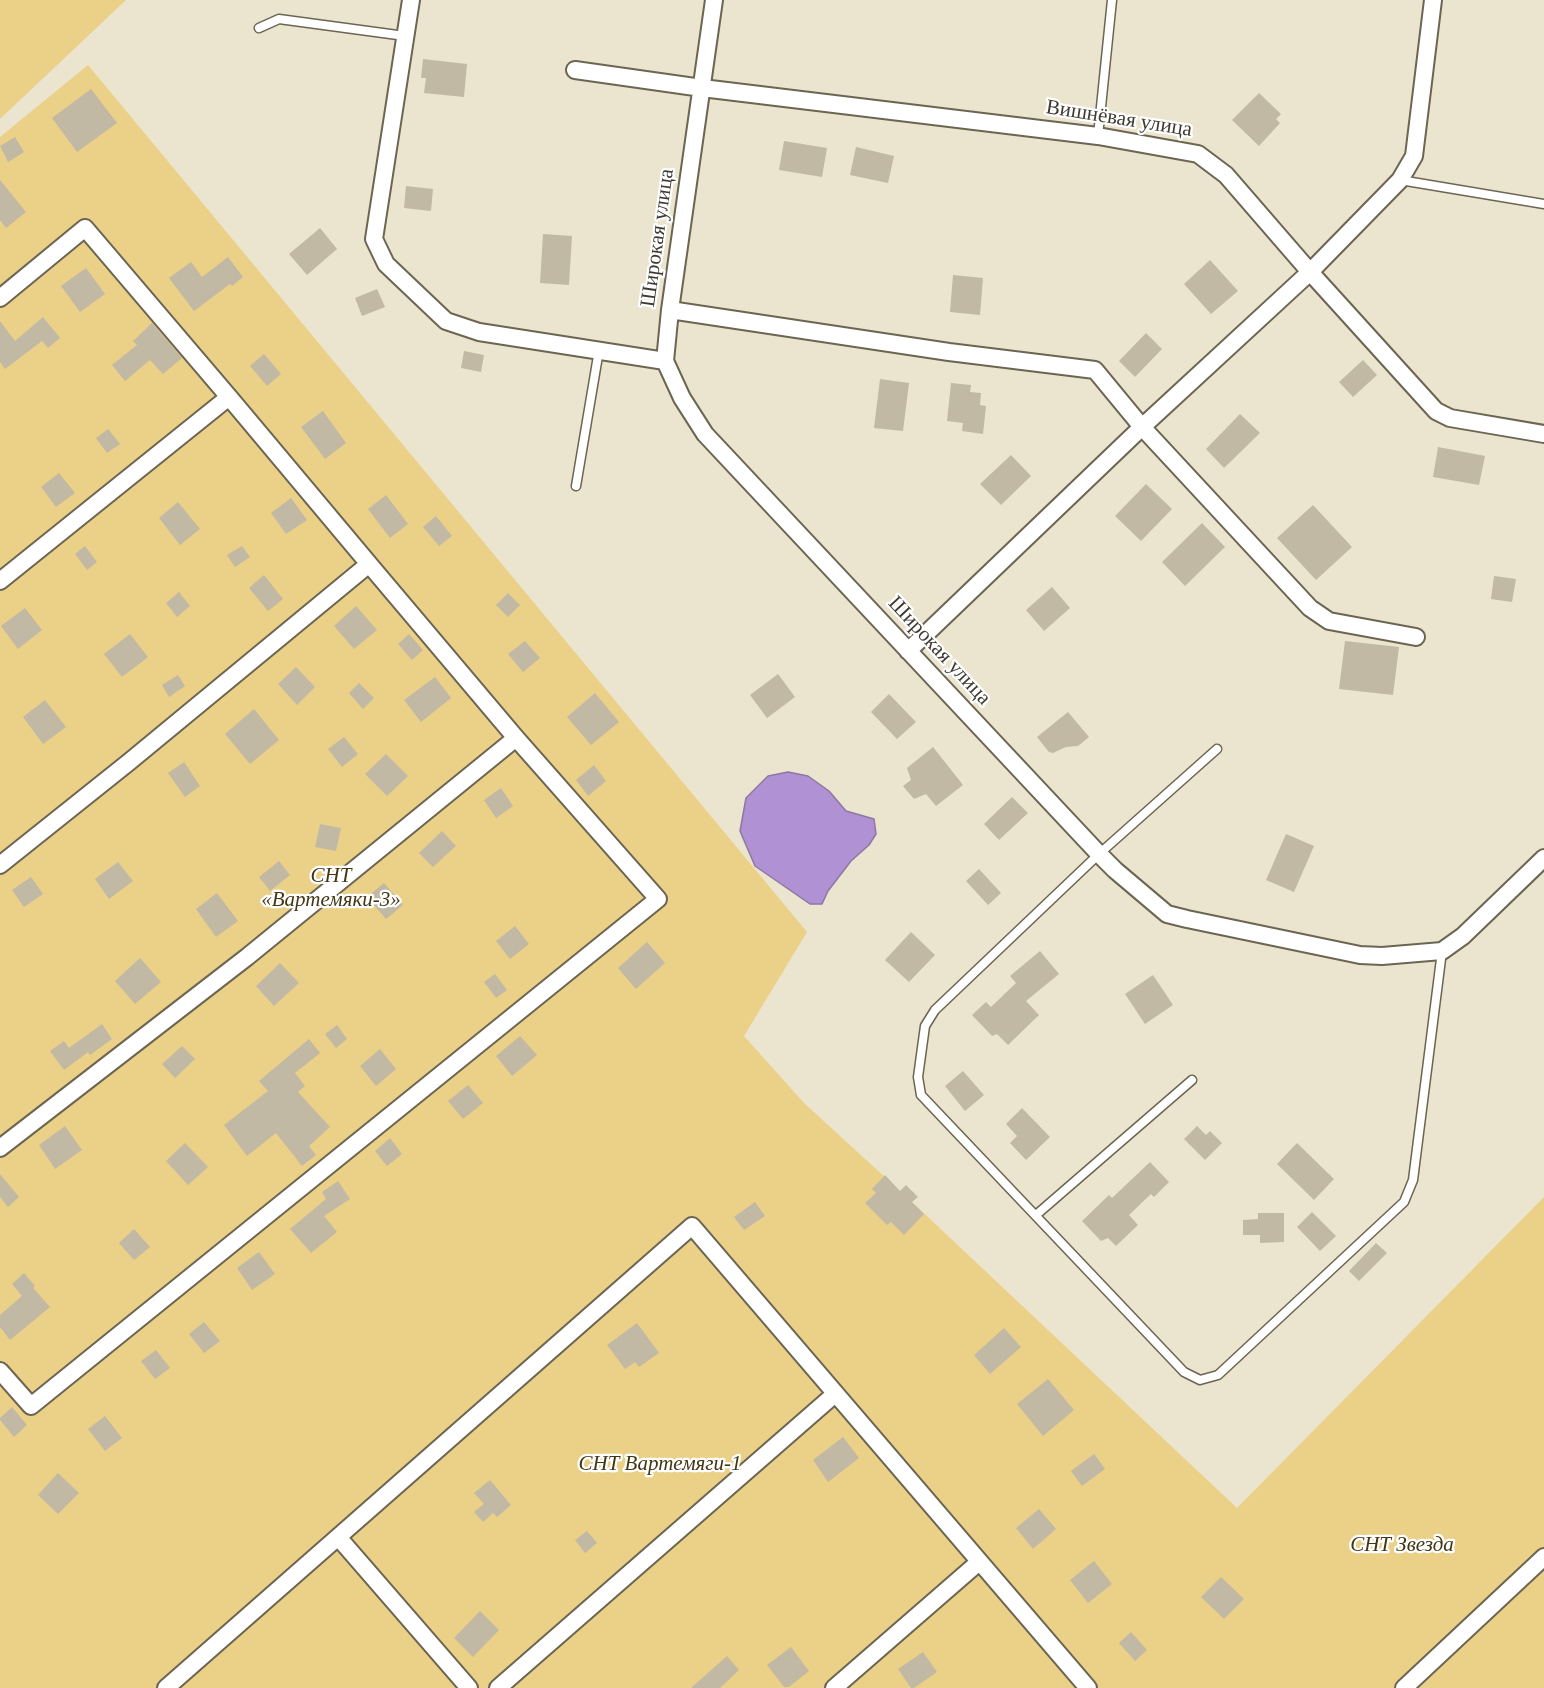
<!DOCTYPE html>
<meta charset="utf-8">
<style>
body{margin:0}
canvas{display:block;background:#ebe4ce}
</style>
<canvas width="1544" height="1688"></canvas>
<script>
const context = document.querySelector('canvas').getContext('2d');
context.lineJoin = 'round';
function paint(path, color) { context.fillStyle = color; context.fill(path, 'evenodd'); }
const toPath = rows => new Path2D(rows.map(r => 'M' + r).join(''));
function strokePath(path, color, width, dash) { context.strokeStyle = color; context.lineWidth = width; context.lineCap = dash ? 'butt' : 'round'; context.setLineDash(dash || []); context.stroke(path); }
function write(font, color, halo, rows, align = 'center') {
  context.font = font + ' "Times New Roman",serif'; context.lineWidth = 4.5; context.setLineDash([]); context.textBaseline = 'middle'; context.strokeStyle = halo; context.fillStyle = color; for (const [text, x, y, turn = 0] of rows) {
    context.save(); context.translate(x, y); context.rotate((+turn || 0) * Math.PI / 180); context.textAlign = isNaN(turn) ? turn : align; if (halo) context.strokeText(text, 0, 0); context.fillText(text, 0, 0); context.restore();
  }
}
paint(toPath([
 [0,0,126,0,0,119],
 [88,65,807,932,744,1036,804,1103,912,1202,1237,1508,1544,1197,1544,1688,0,1688,0,137]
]), '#ebd088');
const water = toPath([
 [788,772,808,776,829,791,846,811,874,819,876,834,869,845,851,861,828,891,822,904,810,904,755,866,740,831,746,798,768,776,788,772]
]);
paint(water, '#af91d4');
strokePath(water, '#8d77a3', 1.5);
paint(toPath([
 [423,59,467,64,464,97,424,93,426,78,421,78],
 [91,89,117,123,77,152,52,118],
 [1259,93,1281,114,1276,119,1280,123,1259,146,1232,120],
 [15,137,24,152,8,162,0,146],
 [784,141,827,148,822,177,779,170],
 [856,147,894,156,888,183,850,175],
 [0,180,26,212,6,228,0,220],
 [406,186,433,189,431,211,404,208],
 [320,228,337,249,307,275,289,254],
 [543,234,572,236,569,285,540,283],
 [228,257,243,277,232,286,230,284,194,311,169,278,191,262,202,277],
 [1210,260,1238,291,1211,314,1184,284],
 [86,268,105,294,80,312,61,286],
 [953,275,983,278,980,315,950,312],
 [377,289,385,307,362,316,355,298],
 [43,317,60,338,48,348,42,341,5,369,0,362,0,321,15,341],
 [152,323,182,358,163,374,150,360,125,381,112,365,137,345,133,341],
 [1146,333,1162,349,1135,377,1119,361],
 [464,351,484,355,481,372,461,368],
 [264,354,281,374,267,386,250,366],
 [1363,360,1377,375,1353,397,1339,382],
 [880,379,909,383,903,431,874,428],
 [951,383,971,385,970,392,981,393,980,405,986,406,983,434,962,431,963,423,947,421],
 [323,411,346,443,325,459,301,427],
 [1240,414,1260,433,1224,468,1206,449],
 [108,429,120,444,107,453,96,438],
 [1438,447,1485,456,1479,485,1433,477],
 [1011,455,1031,476,1001,505,980,484],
 [59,473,75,493,56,507,41,487],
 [1146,484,1172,509,1141,541,1115,516],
 [386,495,408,524,390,538,368,509],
 [291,498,307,520,286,534,271,513],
 [178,502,200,529,180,545,159,518],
 [1313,505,1352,547,1316,580,1277,538],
 [436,516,452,536,439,546,423,527],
 [1202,523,1225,547,1185,586,1162,562],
 [85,546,97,562,87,570,75,554],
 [242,546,250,557,235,567,227,555],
 [264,575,283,599,268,611,249,588],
 [1494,576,1516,579,1512,602,1491,599],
 [1052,587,1070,608,1044,631,1026,610],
 [179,592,190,606,177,617,166,603],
 [508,593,520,605,508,617,496,605],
 [356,606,377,630,354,649,334,626],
 [25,608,42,630,18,649,1,626],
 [130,634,148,657,122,677,104,654],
 [409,634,423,650,412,660,398,644],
 [525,641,540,658,523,672,508,654],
 [1345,641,1399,647,1393,695,1339,689],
 [296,667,315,687,297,705,278,684],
 [778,674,795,697,767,718,750,695],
 [178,675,185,686,169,697,162,685],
 [435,677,451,698,421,722,404,700],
 [359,683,374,698,363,709,349,693],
 [595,693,619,722,591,745,567,717],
 [889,694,916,722,897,739,871,712],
 [45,700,66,727,43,744,23,717],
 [254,709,279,740,250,764,225,734],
 [1068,712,1089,737,1078,746,1066,747,1053,753,1049,752,1037,737],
 [344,737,358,754,342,767,328,749],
 [933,747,963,785,936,806,926,794,914,799,903,786,911,780,907,768],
 [386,754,408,776,387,796,365,774],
 [184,762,200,786,185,797,168,773],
 [594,765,606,781,588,796,576,780],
 [501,788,513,806,496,818,484,800],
 [1012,797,1028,813,999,840,984,824],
 [320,824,341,828,336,851,315,847],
 [442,831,456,846,433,867,419,853],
 [1286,834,1314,846,1294,892,1266,880],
 [279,861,290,875,270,891,259,877],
 [118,862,133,881,109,899,95,879],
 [979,869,1001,893,988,905,966,881],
 [31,877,43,894,24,907,12,890],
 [384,883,403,905,386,919,367,897],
 [217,893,238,921,216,937,196,909],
 [515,926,529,944,510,959,496,941],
 [911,932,935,955,909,982,885,960],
 [647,942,665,963,636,989,618,968],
 [1040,951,1059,974,1026,1001,1039,1015,1008,1045,997,1034,992,1036,972,1015,986,1002,991,1007,1016,983,1010,976],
 [140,958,161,982,135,1004,115,981],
 [280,963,299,983,274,1006,256,986],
 [495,974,507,990,496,998,484,982],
 [1153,975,1173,1005,1145,1024,1125,994],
 [102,1024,112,1039,90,1055,88,1052,64,1070,50,1051,64,1041,69,1048],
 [337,1025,347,1039,336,1048,325,1034],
 [520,1036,537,1055,512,1076,496,1056],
 [309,1039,320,1053,295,1073,305,1086,298,1092,330,1127,309,1146,316,1155,302,1166,276,1133,247,1156,224,1125,268,1091,259,1081],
 [182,1046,195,1059,175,1078,162,1064],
 [380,1049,396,1069,376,1086,360,1066],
 [963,1071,984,1095,965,1111,945,1086],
 [468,1085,483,1103,463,1119,448,1101],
 [1022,1108,1050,1137,1026,1160,1010,1143,1017,1136,1006,1124],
 [65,1126,82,1150,55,1169,39,1145],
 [1197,1126,1206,1135,1210,1131,1222,1143,1205,1160,1184,1139],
 [390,1138,402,1154,387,1166,375,1151],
 [185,1143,208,1167,188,1185,166,1161],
 [1297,1143,1334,1179,1314,1200,1277,1164],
 [1150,1162,1169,1182,1154,1197,1151,1194,1129,1215,1138,1225,1116,1246,1108,1238,1101,1241,1082,1221,1109,1195,1112,1198],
 [0,1174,19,1197,8,1207,0,1197],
 [885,1175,900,1191,906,1185,918,1197,912,1202,924,1214,904,1235,891,1222,887,1225,865,1203,876,1193,872,1189],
 [338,1181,350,1199,324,1216,337,1232,311,1253,290,1229,326,1199,322,1192],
 [755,1202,765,1216,744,1230,734,1217],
 [1312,1212,1336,1236,1320,1251,1297,1227],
 [1258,1213,1284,1213,1284,1242,1260,1243,1260,1235,1243,1235,1243,1220,1258,1219],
 [134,1229,150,1247,134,1260,119,1243],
 [1376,1243,1387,1253,1359,1281,1349,1271],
 [259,1252,275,1274,252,1290,237,1268],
 [24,1273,35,1286,33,1288,50,1307,10,1340,0,1327,0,1315,22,1296,12,1284],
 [204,1322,220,1341,204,1353,189,1334],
 [637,1323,659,1353,639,1367,635,1362,625,1369,607,1345],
 [1004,1328,1021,1347,990,1374,974,1355],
 [156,1350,170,1368,155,1379,141,1361],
 [1048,1379,1074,1410,1043,1436,1017,1404],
 [12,1407,27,1425,14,1437,0,1420,0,1418],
 [105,1416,122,1438,105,1451,88,1429],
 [843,1437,859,1458,828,1482,813,1460],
 [1094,1454,1105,1469,1082,1486,1071,1471],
 [58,1473,79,1493,58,1514,38,1495],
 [490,1480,511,1505,497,1517,493,1513,483,1522,474,1512,484,1504,474,1493],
 [1039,1509,1056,1529,1033,1549,1016,1528],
 [587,1531,597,1543,585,1553,575,1540],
 [1094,1561,1112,1584,1088,1603,1070,1580],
 [1221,1577,1244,1599,1224,1619,1201,1597],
 [480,1611,499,1630,473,1657,454,1638],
 [1131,1632,1147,1650,1135,1661,1119,1643],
 [791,1647,809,1671,789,1687,784,1687,767,1665],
 [923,1652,937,1672,914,1688,911,1688,898,1669],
 [727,1656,739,1670,720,1688,691,1688]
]), '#c1b9a4');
const lane = toPath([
 [259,28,279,19,405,36],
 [1098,136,1112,0],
 [1400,180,1544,204],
 [576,486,599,350],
 [1217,749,1099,854,935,1010,925,1026,918,1077,921,1095,1184,1372,1200,1380,1218,1375,1404,1202,1413,1180,1442,951],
 [1036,1215,1192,1080]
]);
const street = toPath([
 [411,0,374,239,386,264,446,321,479,332,665,361],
 [714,0,670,310,665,361,682,398,705,434,1099,854,1115,870,1167,914,1187,919,1360,955,1382,956,1442,951,1463,936,1544,858],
 [575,70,702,88,1098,136,1198,154,1226,175,1310,272,1436,411,1450,418,1544,434],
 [0,298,85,228,229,397,0,581],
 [670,310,949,352,1095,370,1142,427,1310,608,1329,621,1416,637],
 [229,397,369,564],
 [908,651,1142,427,1310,272,1400,180,1414,156,1433,0],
 [0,865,129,762,369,564,516,738,658,899,31,1406,0,1371],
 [0,1148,247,957,516,738],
 [338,1537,692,1226,1088,1688],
 [166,1688,338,1537,469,1688],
 [498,1688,835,1394],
 [834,1688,979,1562],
 [1404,1688,1544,1557]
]);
strokePath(lane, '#6b6552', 11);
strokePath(street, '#6b6552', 20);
strokePath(lane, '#fff', 8);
strokePath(street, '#fff', 16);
write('21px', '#3d3a32', '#fff', [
 ["Вишнёвая улица",1119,119,9],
 ["Широкая улица",658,238,-82],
 ["Широкая улица",939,651,47]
]);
write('italic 21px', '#423614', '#fff', [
 ["СНТ",331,876],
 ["«Вартемяки-3»",331,900],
 ["СНТ Вартемяги-1",660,1464],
 ["СНТ Звезда",1402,1545]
]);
</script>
